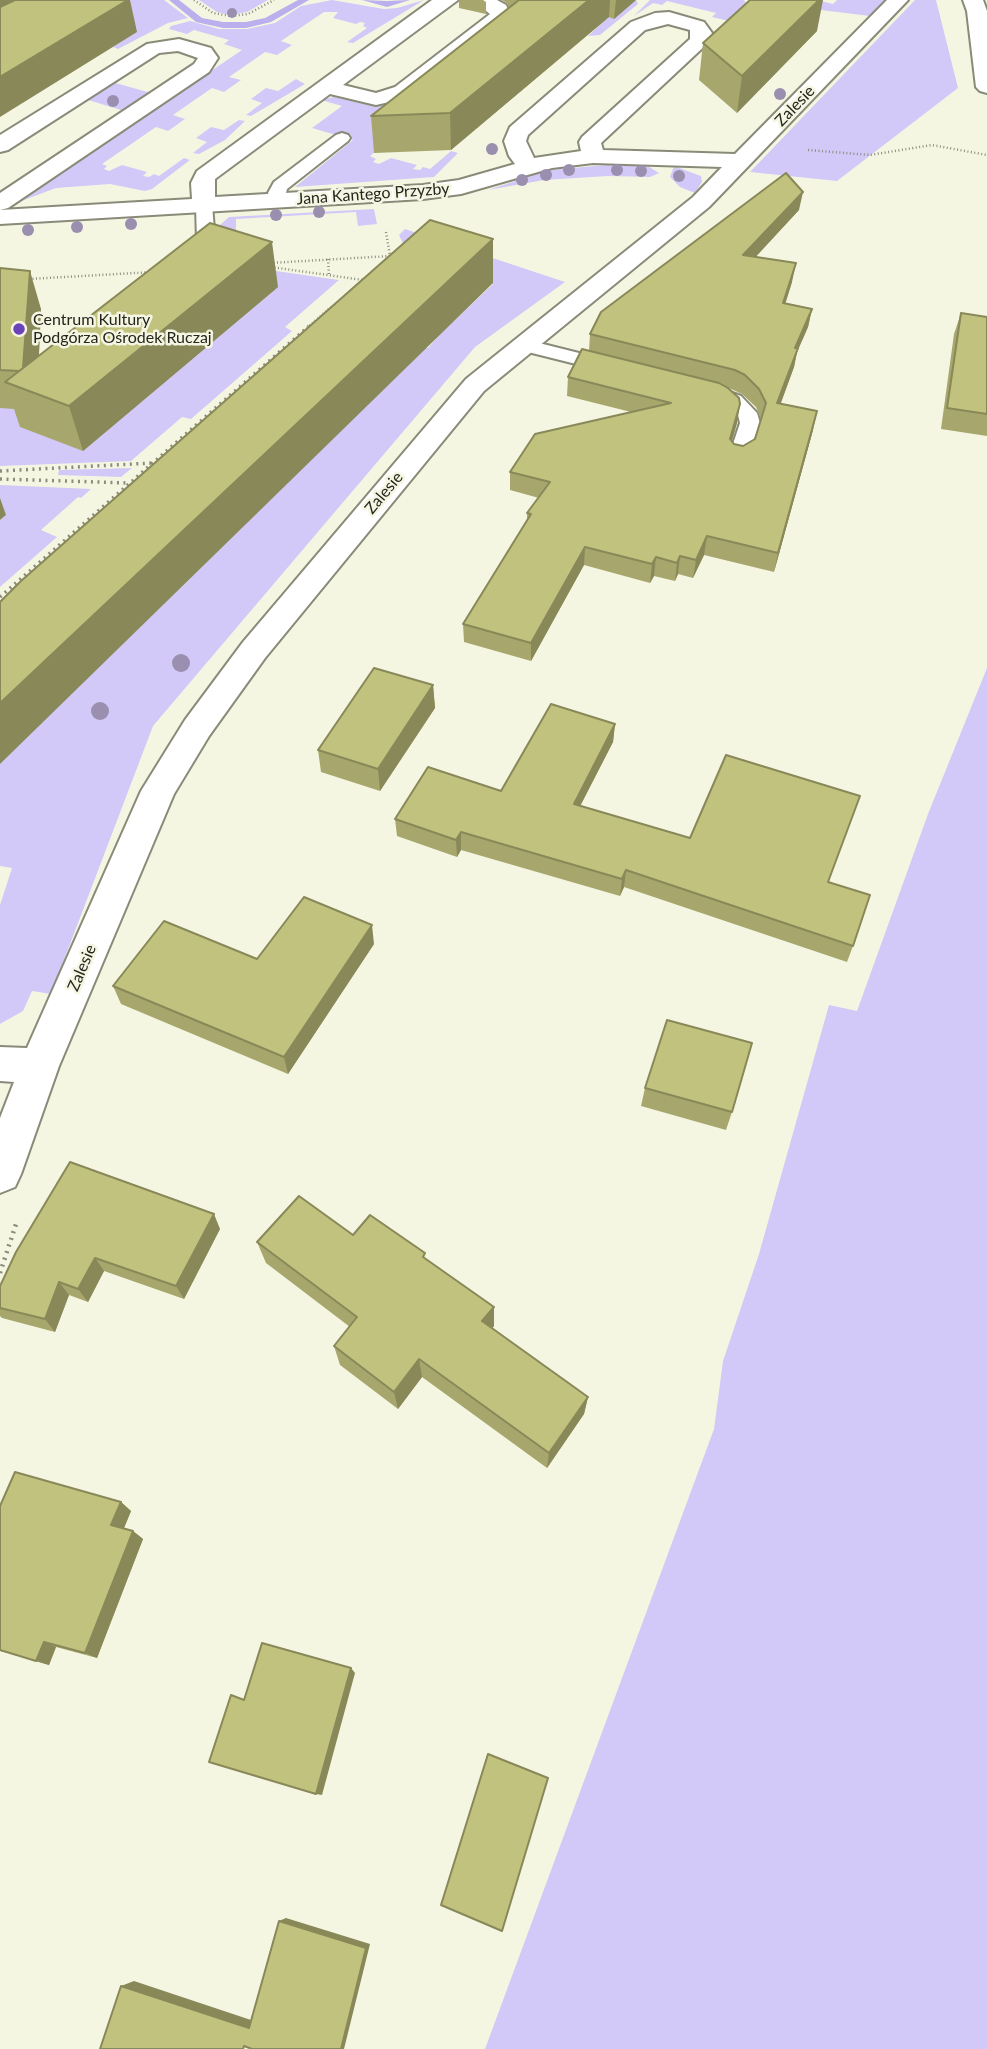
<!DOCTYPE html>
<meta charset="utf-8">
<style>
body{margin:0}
canvas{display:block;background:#f5f6e2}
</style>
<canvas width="987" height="2049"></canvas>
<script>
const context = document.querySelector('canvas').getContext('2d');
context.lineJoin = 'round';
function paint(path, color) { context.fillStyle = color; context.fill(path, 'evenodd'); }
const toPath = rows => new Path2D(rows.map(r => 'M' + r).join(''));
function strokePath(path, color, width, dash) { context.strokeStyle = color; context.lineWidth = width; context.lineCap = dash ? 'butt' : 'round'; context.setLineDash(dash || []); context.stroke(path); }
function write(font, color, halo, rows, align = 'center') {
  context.font = font + ' Lato,sans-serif'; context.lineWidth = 5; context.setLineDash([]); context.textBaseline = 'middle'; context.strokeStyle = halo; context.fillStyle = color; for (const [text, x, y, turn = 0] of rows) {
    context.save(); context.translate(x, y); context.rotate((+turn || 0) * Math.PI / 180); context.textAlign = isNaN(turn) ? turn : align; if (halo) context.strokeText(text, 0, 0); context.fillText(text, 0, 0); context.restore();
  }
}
paint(toPath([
 [94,0,164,0,188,18,168,23,118,49,113,47,136,32],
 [199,0,268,0,247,12,230,15,217,12],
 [332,0,384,9,397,8,424,0,353,43,347,42,367,28,363,26,365,23,360,22,356,24,333,18,338,12,324,12,281,41,292,45,277,55,265,52,229,77,241,80,224,92,212,88,173,115,185,119,168,131,156,127,102,164,107,166,104,169,109,171,122,165,147,172,143,176,149,177,154,174,159,176,184,158,190,160,152,189,145,191,110,184,56,188,16,203,242,50,224,44,229,40,194,30,187,34,169,29,171,26,190,21,219,29,247,29,275,23,301,6],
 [636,0,638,4,600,35,588,36,604,21,415,121,370,156,376,159,373,162,379,164,391,158,417,165,413,169,420,170,423,167,430,169,451,151,458,153,434,177,295,187,353,140,312,128,342,106,321,100,334,97,369,105,392,103],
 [650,0,744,0,748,6,733,22,712,17,716,13,667,1,662,5,653,3,634,16],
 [817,0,833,4,837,0,886,0,870,16,804,8],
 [915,0,936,0,958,88,837,181,750,172],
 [296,79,305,84,251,116,246,115,262,103,251,99,266,88,278,91],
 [112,82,151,93,124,111,85,99],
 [239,120,245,121,225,140,199,154,193,153,207,142,196,138,211,127,224,130],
 [618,164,646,165,659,173,650,177,608,176,544,180,488,190,549,170],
 [674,166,701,176,702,182,695,193,680,187,670,177],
 [374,209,377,224,358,226,356,212,236,219,236,233,223,228,220,225,229,217],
 [405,229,565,282,475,347,153,726,51,994,32,991,23,1011,0,1024,0,905,12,868,0,866,0,764,100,661,104,662,424,347,428,348,451,321,454,321,493,284,407,252,399,235],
 [199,260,339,280,285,327,292,331,191,419,182,417,131,461,0,466,0,406],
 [132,468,121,477,58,475,59,470],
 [0,485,91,489,81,498,78,497,41,530,57,537,0,587,0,520,6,515,0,513],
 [987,668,987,2049,485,2049,714,1429,723,1361,759,1254,829,1005,857,1011,928,814]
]), '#d2c9f8');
paint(toPath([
 [169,0,179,0,202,18,223,22,246,22,265,18,298,0,309,0,271,22,246,28,223,28,196,22,169,0],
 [362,0,387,1,410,0,387,7,362,0]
]), '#bbafed');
const lane = toPath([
 [342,133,348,135,350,138,348,141,287,189,283,205,271,205,268,193,274,182,336,135,342,133],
 [204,200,212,205,215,242,206,247,197,242,196,205,204,200],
 [523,339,619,363,622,367,612,373,516,349,514,345,516,341,523,339],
 [706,384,741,396,757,413,760,423,746,460,732,460,729,456,740,423,738,415,727,404,699,394,696,390,706,384]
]);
const street = toPath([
 [432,0,458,0,343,85,376,93,395,87,490,14,472,0,497,0,506,5,510,15,411,97,376,105,330,94,215,179,215,197,423,185,459,180,515,164,509,156,504,141,510,127,631,22,655,13,669,12,704,22,712,33,710,41,601,143,603,150,735,154,887,0,908,0,709,207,484,391,265,658,209,736,174,794,59,1066,21,1174,15,1187,0,1193,0,1118,14,1082,0,1081,0,1047,27,1048,141,791,185,720,243,642,466,379,693,197,722,167,593,163,552,168,461,194,423,199,0,224,0,193,194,64,198,58,178,51,159,53,8,150,0,152,0,135,147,44,179,39,211,48,218,58,209,72,8,208,0,210,192,199,191,183,197,171,432,0],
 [668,24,690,30,690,39,582,137,579,142,581,151,534,158,526,141,528,135,645,30,668,24],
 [963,0,983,0,987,11,987,93,980,91,976,87,967,11,963,0]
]);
strokePath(lane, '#898a78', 4);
strokePath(street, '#898a78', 4);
strokePath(toPath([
 [194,0,213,13,231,16,248,14,274,0],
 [808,150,870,155,932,145,987,155],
 [386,232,390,256],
 [328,259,329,275],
 [270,263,390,256,388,258],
 [271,267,363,280],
 [29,279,153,272],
 [307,328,331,307]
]), '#8b8c7e', 2.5, [1, 2.5]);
strokePath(toPath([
 [0,471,152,463],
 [0,479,129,483],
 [0,597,309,326]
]), '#8b8c7e', 3.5, [2, 4.5]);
strokePath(toPath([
 [0,1273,17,1221]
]), '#8b8c7e', 4.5, [2, 5]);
paint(lane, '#fff');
paint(street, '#fff');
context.fillStyle = '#9a8fae';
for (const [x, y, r] of [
 [232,13,5],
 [780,94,6],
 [113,101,6],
 [492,149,6],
 [569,170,6],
 [617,170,6],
 [641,171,6],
 [546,175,6],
 [679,176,6],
 [522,180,6],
 [319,212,6],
 [276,215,6],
 [131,224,6],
 [77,227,6],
 [28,230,6],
 [181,663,9],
 [100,711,9]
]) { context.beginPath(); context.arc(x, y, r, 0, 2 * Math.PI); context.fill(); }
paint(toPath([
 [459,0,483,0,486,2,486,14,459,8],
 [502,0,636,0,614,19,609,17,451,150,374,153,371,116,508,9,508,4],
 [817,31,737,113,699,80,703,43],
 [799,210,755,257,792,282,785,303,812,309,808,327,797,352,794,367,781,403,813,430,774,572,704,555,693,578,678,574,675,581,654,576,650,583,584,565,531,661,464,642,463,624,527,520,527,513,539,498,510,490,510,472,631,412,567,396,568,377,589,351,590,334],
 [729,388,742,394,756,407,761,419,755,439,743,446,734,444,732,441,737,423],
 [0,268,41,309,39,356,278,287,83,451,20,427,14,409,0,408],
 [961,313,987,317,987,436,941,429,954,334],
 [433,685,435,708,380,791,321,772,318,750],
 [615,724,613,742,580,806,828,882,853,946,847,962,624,887,620,896,461,850,457,857,397,836,395,819,501,791],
 [374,944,288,1074,121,1004,113,986,257,959],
 [645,1088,732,1112,726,1130,641,1106],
 [220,1229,184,1299,104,1271,88,1302,69,1295,55,1332,2,1318,0,1316,0,1286,16,1252],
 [353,1235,426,1259,494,1307,494,1326,492,1328,588,1397,584,1414,547,1468,422,1377,398,1409,340,1365,334,1346,350,1327,266,1263,257,1242],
 [121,1502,131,1511,124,1528,133,1531,143,1539,97,1658,56,1647,49,1665,0,1651,0,1506]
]), '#a7a76d');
paint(toPath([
 [0,0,31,0,0,26],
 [128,0,130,0,137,32,0,117,0,77],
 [589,0,610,0,609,17,451,150,450,113],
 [616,0,636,0,614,19],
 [819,0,823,0,817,31,737,113,742,76],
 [803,192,799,210,740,274,743,255],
 [493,239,493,283,0,764,0,703],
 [272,242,278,287,83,451,69,406],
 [796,263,792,282,780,321,783,303],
 [30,271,41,309,37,394,23,371],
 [812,309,808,327,797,352,794,367,774,421,777,403,795,348],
 [740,404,737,423,727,458,730,439],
 [817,411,813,430,774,572,778,553],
 [0,498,6,515,0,520],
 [707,536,704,555,693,578,696,560],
 [585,547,584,565,531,661,531,643],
 [680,556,678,574,675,581,677,563],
 [656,557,654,576,650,583,652,564],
 [433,685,435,708,380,791,378,769],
 [615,724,613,742,572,822,574,804],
 [461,832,461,850,457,857,456,840],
 [626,870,624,887,620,896,622,879],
 [372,925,374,944,288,1074,284,1057],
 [214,1214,220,1229,184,1299,176,1286],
 [95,1258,104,1271,88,1302,78,1289],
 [59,1282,69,1295,55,1332,45,1319],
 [494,1307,494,1326,483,1340,482,1321],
 [419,1359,422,1377,398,1409,394,1392],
 [588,1397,584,1414,547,1468,549,1453],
 [121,1502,131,1511,122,1533,111,1525],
 [133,1531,143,1539,97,1658,85,1653],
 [44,1642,56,1647,49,1665,36,1661],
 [351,1668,355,1673,322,1795,316,1794],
 [286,1918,370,1944,344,2049,341,2049,279,1921],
 [134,1981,257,2022,249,2028,121,1986]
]), '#888859');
const building = toPath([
 [15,0,128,0,0,77,0,7,15,0],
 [519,0,589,0,450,113,371,116,519,0],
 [750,0,819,0,742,76,703,43,750,0],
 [786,173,803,192,743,255,796,263,783,303,812,309,795,348,798,348,777,403,817,411,778,553,707,536,696,560,680,556,677,563,656,557,652,564,585,547,531,643,463,624,531,514,527,513,550,482,510,472,535,434,671,403,568,377,582,349,719,383,728,388,739,398,740,404,730,439,734,444,743,446,755,439,766,403,759,389,745,375,735,370,590,334,601,312,786,173],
 [430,220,493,239,0,703,0,602,21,581,430,220],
 [210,223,272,242,69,406,5,382,210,223],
 [0,268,30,271,23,368,19,371,0,370,0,268],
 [961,313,987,317,987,414,947,408,961,313],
 [374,668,433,685,378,769,318,750,374,668],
 [551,704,615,724,574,804,690,838,726,755,860,796,828,882,870,895,853,946,626,870,622,879,461,832,456,840,395,819,428,767,501,791,551,704],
 [304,897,372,925,284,1057,113,986,164,921,257,959,304,897],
 [667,1020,752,1043,732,1112,645,1088,667,1020],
 [70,1162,214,1214,176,1286,95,1258,78,1289,59,1282,45,1319,0,1308,0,1286,16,1252,70,1162],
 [299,1196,353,1235,370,1215,425,1253,423,1257,494,1307,482,1321,588,1397,549,1453,419,1359,394,1392,334,1346,357,1317,257,1242,299,1196],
 [15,1472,121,1502,111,1525,133,1531,85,1653,44,1642,36,1661,0,1650,0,1506,15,1472],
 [262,1643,351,1668,316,1794,209,1762,231,1695,244,1700,262,1643],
 [488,1754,548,1778,502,1931,441,1905,488,1754],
 [279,1921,366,1948,341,2049,252,2049,244,2046,243,2049,100,2049,121,1986,249,2028,279,1921]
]);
paint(building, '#c2c27f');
strokePath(building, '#888859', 2);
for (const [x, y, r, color] of [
 [19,329,7,"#6a43bb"]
]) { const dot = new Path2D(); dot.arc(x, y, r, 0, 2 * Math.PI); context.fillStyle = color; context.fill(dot); strokePath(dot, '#f5f6e2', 2.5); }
write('16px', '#25251e', '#f5f6e2', [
 ["Zalesie",795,106,-46],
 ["Jana Kantego Przyzby",373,194,-4],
 ["Zalesie",384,493,-50],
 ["Zalesie",82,968,-67]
]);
write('16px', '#25251e', '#f5f6e2', [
 ["Centrum Kultury",33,320],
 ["Podgórza Ośrodek Ruczaj",33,338]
], 'left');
</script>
